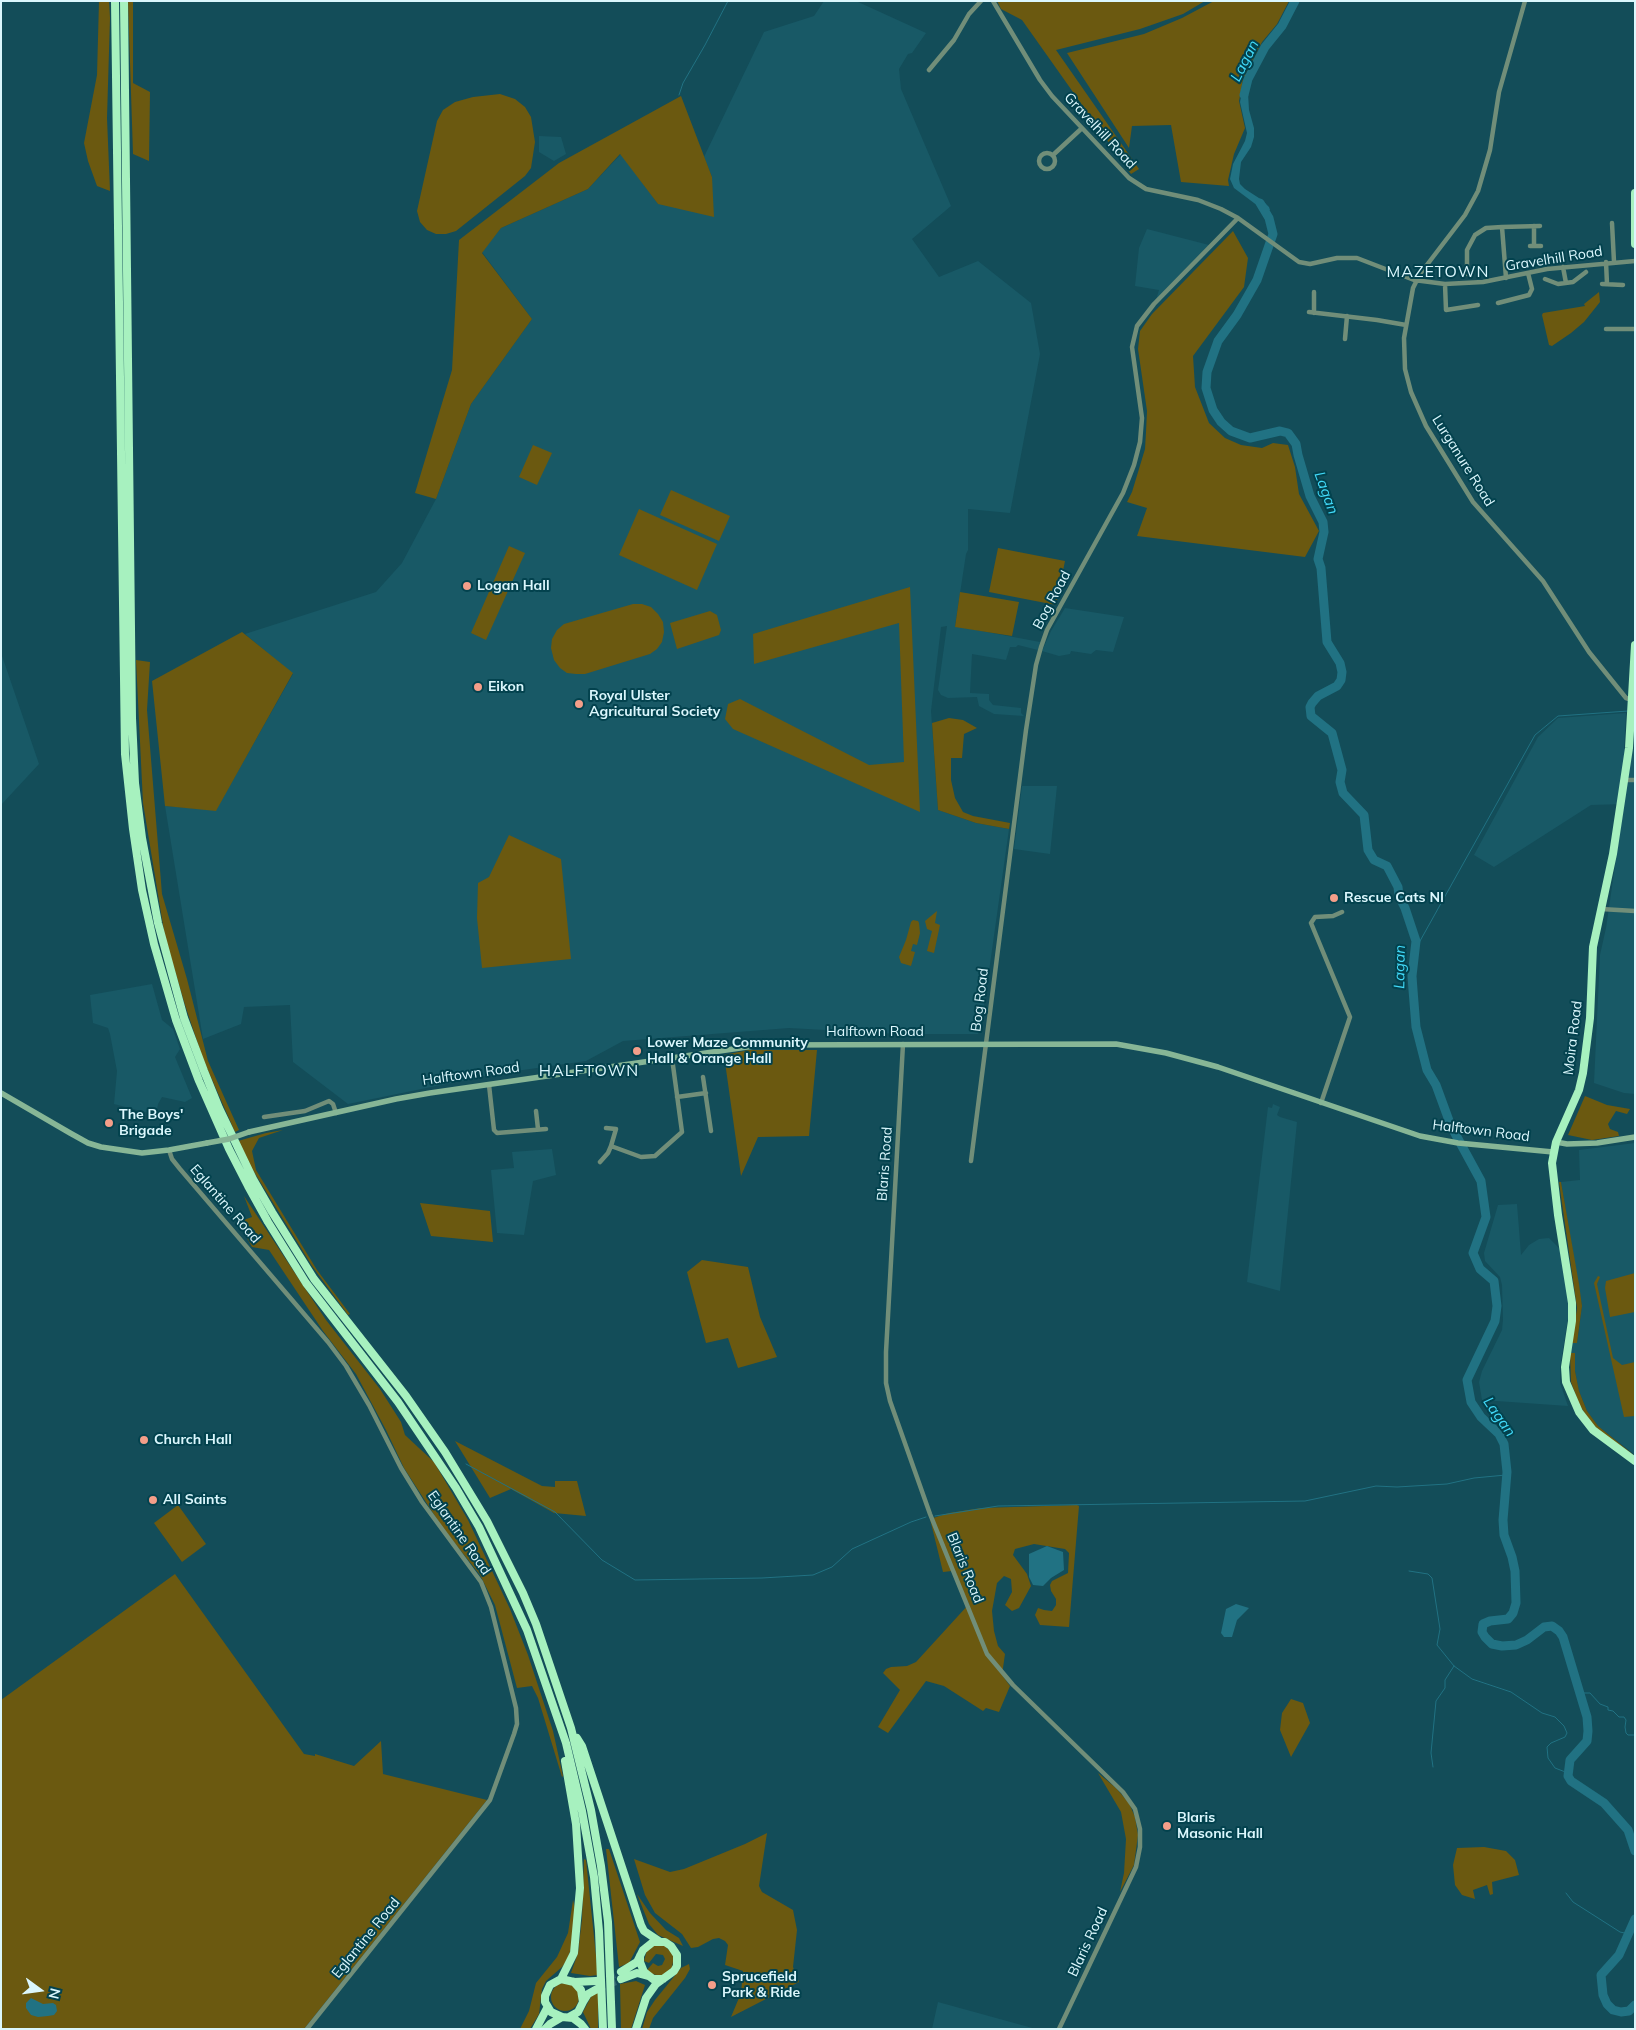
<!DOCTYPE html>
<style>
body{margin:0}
#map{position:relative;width:1636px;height:2030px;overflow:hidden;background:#134d59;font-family:Mulish,sans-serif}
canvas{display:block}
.frame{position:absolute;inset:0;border:2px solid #dbf7fd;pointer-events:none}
.north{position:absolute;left:15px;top:1965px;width:50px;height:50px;-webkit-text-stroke:4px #03424e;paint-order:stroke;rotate:104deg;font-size:14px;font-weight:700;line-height:20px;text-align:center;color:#dbf7fd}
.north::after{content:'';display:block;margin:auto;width:18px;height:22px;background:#dbf7fd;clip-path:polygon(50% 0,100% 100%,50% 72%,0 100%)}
</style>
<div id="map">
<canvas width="1636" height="2030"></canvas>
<div class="frame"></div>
<div class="north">N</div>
</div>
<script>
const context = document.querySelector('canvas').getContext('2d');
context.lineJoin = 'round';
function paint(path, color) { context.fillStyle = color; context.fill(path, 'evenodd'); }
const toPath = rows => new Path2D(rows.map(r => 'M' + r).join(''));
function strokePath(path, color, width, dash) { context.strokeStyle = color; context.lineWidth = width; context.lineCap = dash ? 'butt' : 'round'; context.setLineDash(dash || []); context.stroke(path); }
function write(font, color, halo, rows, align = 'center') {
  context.font = font + ' Mulish,sans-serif'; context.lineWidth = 4; context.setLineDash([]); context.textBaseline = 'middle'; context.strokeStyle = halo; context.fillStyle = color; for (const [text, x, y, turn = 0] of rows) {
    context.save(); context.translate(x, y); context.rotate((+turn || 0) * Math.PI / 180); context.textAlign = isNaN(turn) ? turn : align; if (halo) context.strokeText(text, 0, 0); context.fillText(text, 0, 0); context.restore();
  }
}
paint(toPath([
 [824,1,856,1,926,33,912,53,908,54,899,69,901,89,951,206,912,239,939,277,978,261,1031,303,1040,354,1010,513,968,509,968,550,966,554,955,626,1040,642,1038,650,1018,645,1016,647,1010,647,1006,660,972,654,970,693,989,694,989,700,993,705,1021,708,1021,713,1024,716,994,714,979,706,977,697,948,698,941,695,938,690,947,626,941,627,931,711,938,810,976,823,1009,829,981,1028,978,1034,898,1034,789,1028,623,1041,586,1061,495,1074,348,1104,293,1062,290,1005,244,1007,241,1024,203,1039,165,806,216,810,293,674,245,634,376,592,402,563,436,499,471,404,532,319,482,252,501,228,588,189,621,154,658,204,712,177,704,157,764,32,814,16],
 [539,136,561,137,566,154,554,161,539,152],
 [1147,229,1209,245,1156,300,1159,290,1135,286,1139,248],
 [1065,608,1124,617,1113,652,1096,650,1091,654,1071,651,1070,654,1059,656,1042,651,1051,631],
 [1,653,39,764,1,805],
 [1626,713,1624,749,1635,750,1635,1094,1624,1093,1594,1083,1600,955,1606,928,1624,804,1591,805,1494,867,1474,855,1538,737,1558,718],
 [1022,786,1057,786,1050,854,1014,849],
 [152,984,162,1020,173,1029,180,1049,175,1057,192,1098,185,1102,162,1097,158,1104,156,1115,114,1104,117,1071,110,1034,108,1028,93,1023,90,995],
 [1273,1104,1280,1107,1277,1115,1280,1117,1297,1122,1280,1291,1247,1282,1268,1107,1272,1108],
 [1635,1143,1635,1455,1598,1426,1587,1411,1579,1391,1575,1371,1575,1354,1570,1353,1572,1343,1577,1343,1582,1306,1561,1182,1580,1180,1579,1150],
 [552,1149,556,1175,533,1181,524,1235,497,1233,491,1170,514,1168,512,1152],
 [1517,1204,1521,1255,1529,1245,1539,1239,1549,1238,1560,1249,1570,1306,1560,1367,1560,1383,1568,1406,1482,1400,1479,1382,1482,1371,1502,1330,1503,1320,1502,1285,1500,1277,1485,1261,1484,1253,1498,1205],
 [938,2002,1036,2029,932,2029]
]), '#185966');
paint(toPath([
 [99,1,109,1,110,18,107,118,110,191,97,186,88,161,84,143,97,75],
 [128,1,133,1,133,83,150,92,149,161,133,154],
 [997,1,1205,1,1183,14,1140,29,1056,50,1139,169,1131,174,1022,20,1001,9],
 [1214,1,1289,1,1277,24,1262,42,1243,80,1239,101,1245,128,1234,154,1228,180,1229,186,1181,182,1171,125,1132,126,1129,148,1067,53,1144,34,1182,18],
 [500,94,515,99,525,107,531,117,535,142,531,168,525,176,456,231,446,234,436,234,427,230,420,222,417,211,437,121,443,110,455,102,473,97],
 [681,96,712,177,714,217,658,204,620,154,588,189,501,228,482,253,532,319,471,404,436,499,415,493,452,370,459,240,559,163],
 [1233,231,1248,258,1244,287,1193,356,1195,387,1209,423,1225,438,1241,445,1262,448,1273,443,1288,445,1295,467,1299,494,1319,531,1305,557,1137,536,1147,508,1127,502,1132,492,1145,449,1146,432,1147,411,1138,349,1140,331,1152,314],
 [1599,292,1600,302,1584,322,1571,333,1552,346,1549,345,1542,315,1543,313,1585,306,1584,304],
 [533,445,552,453,537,485,519,477],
 [671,490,730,516,719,541,660,515],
 [639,509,717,544,697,590,619,555],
 [509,546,525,553,486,640,471,633],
 [998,548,1065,561,1056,605,989,592],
 [910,587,920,812,733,729,725,719,728,704,740,699,869,765,904,762,899,623,754,664,753,634],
 [960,592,1019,602,1012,636,955,627],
 [633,604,642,604,651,607,658,614,663,622,664,632,662,642,657,649,650,654,585,674,576,674,567,673,560,668,554,660,551,648,552,639,557,630,564,624],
 [710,611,717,615,721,630,719,635,677,649,670,623],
 [242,632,293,673,216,811,165,806,152,681],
 [136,660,150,662,147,710,162,894,187,979,208,1061,239,1130,235,1132,203,1059,185,1005,165,937,143,803],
 [949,718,963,720,977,728,964,734,962,758,951,758,951,780,955,798,963,812,973,816,1010,823,1009,829,976,823,938,810,932,723],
 [509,835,561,859,571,959,482,968,477,918,478,883,489,877],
 [937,911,935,923,940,925,934,953,927,951,932,931,927,929,925,921],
 [913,920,918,921,919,923,920,933,917,945,913,944,911,951,915,952,911,966,901,963,899,957,906,940,911,922],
 [749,1050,817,1050,809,1136,758,1137,741,1176,724,1055],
 [1585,1096,1607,1105,1630,1109,1627,1114,1616,1111,1608,1124,1610,1129,1618,1132,1619,1136,1592,1140,1568,1135],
 [283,1130,259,1138,252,1151,256,1170,317,1270,350,1314,348,1315,312,1266,251,1167,238,1141,266,1133],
 [1559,1182,1561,1182,1579,1284,1582,1306,1577,1343,1572,1343,1577,1308],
 [244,1196,326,1320,380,1389,401,1422,405,1435,434,1462,468,1520,510,1609,528,1655,553,1731,563,1776,562,1777,538,1698,532,1686,517,1688,495,1605,480,1575,442,1527,404,1468,386,1430,356,1374,323,1331,269,1250,252,1247,238,1222,252,1217],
 [420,1203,490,1211,493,1242,431,1236],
 [702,1260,748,1267,760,1317,777,1357,738,1368,728,1338,706,1343,687,1272],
 [1635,1273,1635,1312,1610,1317,1605,1288,1606,1281],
 [1598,1276,1600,1277,1597,1284,1613,1358,1622,1365,1635,1362,1635,1416,1624,1417,1594,1283],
 [1570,1353,1575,1353,1575,1371,1579,1391,1587,1411,1598,1426,1635,1456,1600,1432,1589,1420,1579,1404,1571,1382],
 [455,1441,542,1486,555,1487,555,1481,577,1481,586,1516,554,1513,511,1489,490,1498],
 [178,1505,206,1544,182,1562,154,1523],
 [1077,1505,1079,1506,1078,1518,1069,1627,1040,1625,1035,1615,1038,1608,1044,1610,1052,1611,1056,1605,1056,1599,1051,1591,1050,1585,1052,1581,1068,1573,1069,1553,1065,1549,1034,1544,1015,1549,1013,1555,1027,1574,1031,1586,1019,1608,1012,1611,1005,1605,1012,1592,1011,1579,1004,1576,997,1583,992,1611,994,1631,998,1646,1005,1654,1002,1675,1010,1686,999,1712,986,1708,983,1711,944,1686,926,1681,888,1733,878,1727,900,1690,883,1673,886,1669,891,1667,907,1666,916,1662,969,1604,952,1571,943,1572,930,1519,949,1513,981,1508],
 [175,1574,304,1754,315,1756,315,1754,354,1766,381,1741,383,1774,487,1800,304,2029,1,2029,1,1700],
 [1291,1699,1303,1703,1310,1723,1291,1757,1280,1730,1282,1713],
 [1098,1773,1116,1788,1129,1803,1135,1817,1138,1835,1134,1865,1120,1892,1124,1873,1126,1839,1121,1812],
 [767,1833,759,1886,762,1892,793,1910,797,1930,793,1967,799,1982,731,2017,741,1993,743,1971,725,1965,728,1945,725,1941,719,1938,713,1939,698,1947,691,1948,682,1934,655,1913,645,1895,634,1859,670,1872,684,1869,745,1844],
 [1484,1847,1506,1851,1515,1860,1519,1875,1492,1882,1493,1894,1490,1895,1487,1885,1473,1890,1475,1899,1462,1895,1455,1885,1453,1865,1457,1848],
 [606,1849,609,1849,640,1942,629,1963,619,1967],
 [584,1859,586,1860,598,1975,590,1976,571,1973,578,1953,582,1919],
 [637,1894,650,1913,666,1930,679,1938,683,1946,658,1935,649,1924],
 [573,1900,575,1908,571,1949,567,1960,562,1967,546,1981,542,1989,539,2014,530,2029,520,2029,529,2011,536,1983,557,1957,568,1933],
 [655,1945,664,1945,674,1955,672,1968,661,1976,652,1974,647,1970,653,1963,658,1966,662,1965,665,1959,663,1955,656,1954,649,1963,644,1961,647,1950],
 [689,1964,690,1969,685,1978,653,2018,649,2029,642,2029,647,2012,655,2000,681,1968],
 [636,1981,645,1985,631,2029,621,2029,620,1984],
 '551 1997a14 14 0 1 1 28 0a14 14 0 1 1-28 0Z',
 [598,1991,598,2029,591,2029,583,2012,592,1995]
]), '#6b5910');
paint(toPath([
 [1244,82,1250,84,1248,93,1249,110,1254,128,1254,137,1251,147,1241,162,1239,179,1240,184,1245,189,1262,200,1269,207,1270,210,1263,213,1258,206,1234,188,1230,179,1233,164,1245,141,1247,133,1240,102],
 [1047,1546,1063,1552,1064,1570,1051,1578,1043,1586,1033,1585,1029,1577,1029,1554],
 [1236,1604,1249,1608,1237,1620,1232,1637,1224,1637,1221,1633,1226,1609],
 [31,1998,43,2004,53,2003,56,2005,57,2011,54,2015,48,2016,38,2017,31,2015,26,2008,26,2003]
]), '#217283');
strokePath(toPath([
 [679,95,683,83,705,45,728,1],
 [1415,950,1535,735,1558,716,1628,711],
 [466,1464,555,1512,602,1560,635,1580,762,1578,813,1575,832,1567,852,1549,911,1522,926,1517],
 [935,1516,998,1506,1305,1501,1376,1486,1397,1487,1447,1484,1474,1478,1506,1475],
 [1409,1571,1428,1574,1432,1578,1440,1629,1437,1645,1454,1666,1472,1679,1511,1692,1542,1713,1555,1717,1564,1726,1567,1733,1565,1737,1551,1743,1547,1747,1548,1758,1555,1768,1568,1773],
 [1579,1693,1590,1693,1600,1704,1608,1707,1608,1710,1613,1711,1619,1717,1624,1717,1626,1720,1625,1727,1626,1733,1628,1735,1635,1735],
 [1433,1767,1431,1753,1436,1701,1445,1688,1445,1680,1454,1666],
 [1566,1893,1573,1902,1620,1932,1629,1934],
 [1630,1931,1635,1930]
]), '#217283', 1);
strokePath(toPath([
 [1244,95,1248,79,1265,47,1282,26,1295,1],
 [1260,203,1269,218,1273,234,1257,280,1237,315,1218,341,1207,372,1206,388,1213,410,1221,422,1231,431,1250,438,1280,431,1288,433,1296,444,1298,455,1310,496,1323,522,1324,532,1318,559,1321,568,1327,642,1340,663,1342,672,1341,680,1337,686,1318,696,1312,703,1310,707,1311,716,1332,733,1342,770,1340,782,1343,793,1364,815,1368,850,1374,860,1387,866,1398,887,1399,896,1405,908,1416,941,1412,976,1413,990,1416,1027,1427,1070,1436,1085,1451,1126,1481,1181,1486,1217,1473,1253,1480,1269,1494,1281,1497,1306,1495,1321,1467,1380,1471,1402,1481,1417,1499,1434,1504,1444,1507,1472,1503,1520,1504,1535,1512,1557,1515,1571,1516,1603,1513,1613,1508,1619,1490,1621,1483,1624,1482,1632,1485,1637,1492,1644,1502,1646,1516,1645,1527,1640,1544,1627,1552,1626,1559,1631,1563,1637,1587,1717,1588,1731,1587,1741,1570,1760,1568,1776,1571,1781,1604,1803,1628,1830,1635,1851],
 [1635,1919,1619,1955,1601,1975,1603,1995,1607,2004,1613,2010,1621,2012,1629,2011,1635,2005]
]), '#217283', 9);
strokePath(toPath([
 [596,1981,621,1972],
 [597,1989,621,1979]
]), '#316672', 8, [8, 4]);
strokePath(toPath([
 [993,1,1040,80,1052,96,1129,178,1146,189,1198,200,1221,209,1238,218,1299,262,1310,264,1337,258,1357,258,1414,280,1445,284,1483,282,1547,269,1635,261],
 [1525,1,1499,92,1490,150,1478,191,1465,215,1420,274,1413,288,1404,338,1405,369,1411,392,1426,426,1473,502,1543,581,1589,652,1626,698,1632,700],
 [929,70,954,40,969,14,981,1],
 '1039 161a8 8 0 1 1 16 0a8 8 0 1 1-16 0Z',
 [1053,155,1081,129],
 [1612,223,1614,262],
 [1534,226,1534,246],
 [1502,227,1540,226],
 [1530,246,1541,246],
 [1606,262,1607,284],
 [1563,267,1566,283],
 [1467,274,1467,250,1475,235,1486,228,1502,227,1506,278],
 [1545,279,1558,284,1573,282,1586,272],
 [1445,284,1446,310,1478,305],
 [1602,284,1623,285],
 [1314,292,1314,313],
 [1498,303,1529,295,1532,289,1528,273],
 [1309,312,1377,320,1406,325],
 [1606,329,1635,329],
 [1345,339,1347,316],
 [1625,780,1635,780],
 [1601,909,1635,911],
 [903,1044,886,1352,886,1383,890,1401,930,1514,987,1654,1013,1685,1123,1792,1135,1809,1140,1829,1140,1847,1136,1867,1059,2029],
 [703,1077,711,1131],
 [489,1085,494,1130,497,1133,546,1129],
 [677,1097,706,1093],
 [1321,1103,1350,1017,1311,923,1315,917,1333,916,1342,912],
 [536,1111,538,1129],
 [264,1117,305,1111,329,1101,333,1104,336,1113],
 [606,1128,616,1129,611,1146],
 [169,1150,172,1159,180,1169,328,1342,346,1366,369,1405,401,1468,422,1502,481,1582,491,1607,516,1708,517,1724,514,1734,490,1800,307,2029],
 [971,1161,1026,730,1036,665,1041,647,1047,630,1123,493,1134,465,1140,442,1142,418,1132,347,1137,326,1154,304,1238,218],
 [600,1162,608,1153,611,1146,641,1157,655,1156,682,1132,672,1058]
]), '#718e79', 4.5);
strokePath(toPath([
 [1,1093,70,1133,88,1143,101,1147,142,1153,169,1150,207,1143],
 [249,1132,396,1099,430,1093,761,1045,1116,1044,1166,1053,1218,1067,1420,1136,1458,1143,1553,1152],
 [1556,1142,1567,1144,1597,1143,1635,1137]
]), '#87b696', 5.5);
strokePath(toPath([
 [115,1,125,754,133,829,142,890,154,944,176,1020,199,1081,229,1149,248,1186,268,1222,306,1283,398,1402,456,1488,479,1527,527,1630,566,1743,582,1811,594,1877,599,1931,603,2029],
 [124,1,132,718,135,783,142,838,158,923,184,1018,204,1071,219,1108,253,1179,272,1212,314,1279,406,1396,445,1452,487,1521,523,1593,536,1624,571,1728,591,1810,601,1866,608,1922,612,2029],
 [1635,193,1635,244],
 [1635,645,1629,748,1613,854,1593,947,1590,1018,1583,1073,1579,1090,1556,1142,1552,1163,1558,1215,1572,1303,1572,1321,1565,1367,1566,1382,1579,1412,1593,1430,1635,1461],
 [577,1738,582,1746,641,1925,644,1931,659,1941],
 [640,1956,640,1962,644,1972,653,1979,663,1979],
 [621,1972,637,1962,643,1950,653,1942,665,1942,671,1946,677,1955,677,1966,674,1971,656,1984,646,1998,636,2029],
 [561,1979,574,1953,580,1888,576,1824,565,1761],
 [621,1979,637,1973,648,1976],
 [583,2002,588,1994,597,1989],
 [569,2017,578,2012,583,2002,581,1990,574,1982],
 [536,2029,547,2008],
 [545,2029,550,2024,562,2017],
 [585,2029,581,2024,573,2018,562,2017,551,2012,545,2002,545,1996,550,1985,561,1979,574,1982,596,1981]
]), '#a7f1bf', 8);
strokePath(toPath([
 [207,1143,229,1139,249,1132]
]), '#87b696', 5.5);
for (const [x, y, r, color] of [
 [467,586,5,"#f49e89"],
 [478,687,5,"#f49e89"],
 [579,704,5,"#f49e89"],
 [1334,898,5,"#f49e89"],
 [637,1051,5,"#f49e89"],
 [109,1123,5,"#f49e89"],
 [144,1440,5,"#f49e89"],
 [153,1500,5,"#f49e89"],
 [1167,1826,5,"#f49e89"],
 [712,1985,5,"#f49e89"]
]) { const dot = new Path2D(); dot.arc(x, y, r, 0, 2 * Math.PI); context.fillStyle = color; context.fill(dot); strokePath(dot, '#03424e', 2); }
write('14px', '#dbf7fd', '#03424e', [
 ["Gravelhill Road",1100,131,47],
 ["Gravelhill Road",1554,259,-9],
 ["Lurganure Road",1463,461,58],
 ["Bog Road",1052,600,-62],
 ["Bog Road",980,1000,-83],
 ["Halftown Road",875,1032],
 ["Moira Road",1573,1038,-83],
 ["Halftown Road",471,1074,-8],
 ["Halftown Road",1481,1131,7],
 ["Blaris Road",885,1164,-86],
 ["Eglantine Road",225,1204,49],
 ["Eglantine Road",459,1533,55],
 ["Blaris Road",965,1568,68],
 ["Eglantine Road",366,1938,-51],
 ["Blaris Road",1088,1942,-65]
]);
write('bold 14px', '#dbf7fd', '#03424e', [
 ["Logan Hall",477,586],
 ["Eikon",488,687],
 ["Royal Ulster",589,696],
 ["Agricultural Society",589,712],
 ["Rescue Cats NI",1344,898],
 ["Lower Maze Community",647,1043],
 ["Hall & Orange Hall",647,1059],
 ["The Boys'",119,1115],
 ["Brigade",119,1131],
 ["Church Hall",154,1440],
 ["All Saints",163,1500],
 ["Blaris",1177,1818],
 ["Masonic Hall",1177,1834],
 ["Sprucefield",722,1977],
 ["Park & Ride",722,1993]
], 'left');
write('italic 15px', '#41d9f8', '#03424e', [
 ["Lagan",1245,61,-63],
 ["Lagan",1326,493,70],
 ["Lagan",1400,967,-89],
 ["Lagan",1499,1417,55]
]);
context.letterSpacing = '1px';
write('16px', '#dbf7fd', '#03424e', [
 ["MAZETOWN",1438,272],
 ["HALFTOWN",589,1071]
]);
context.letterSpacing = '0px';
</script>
